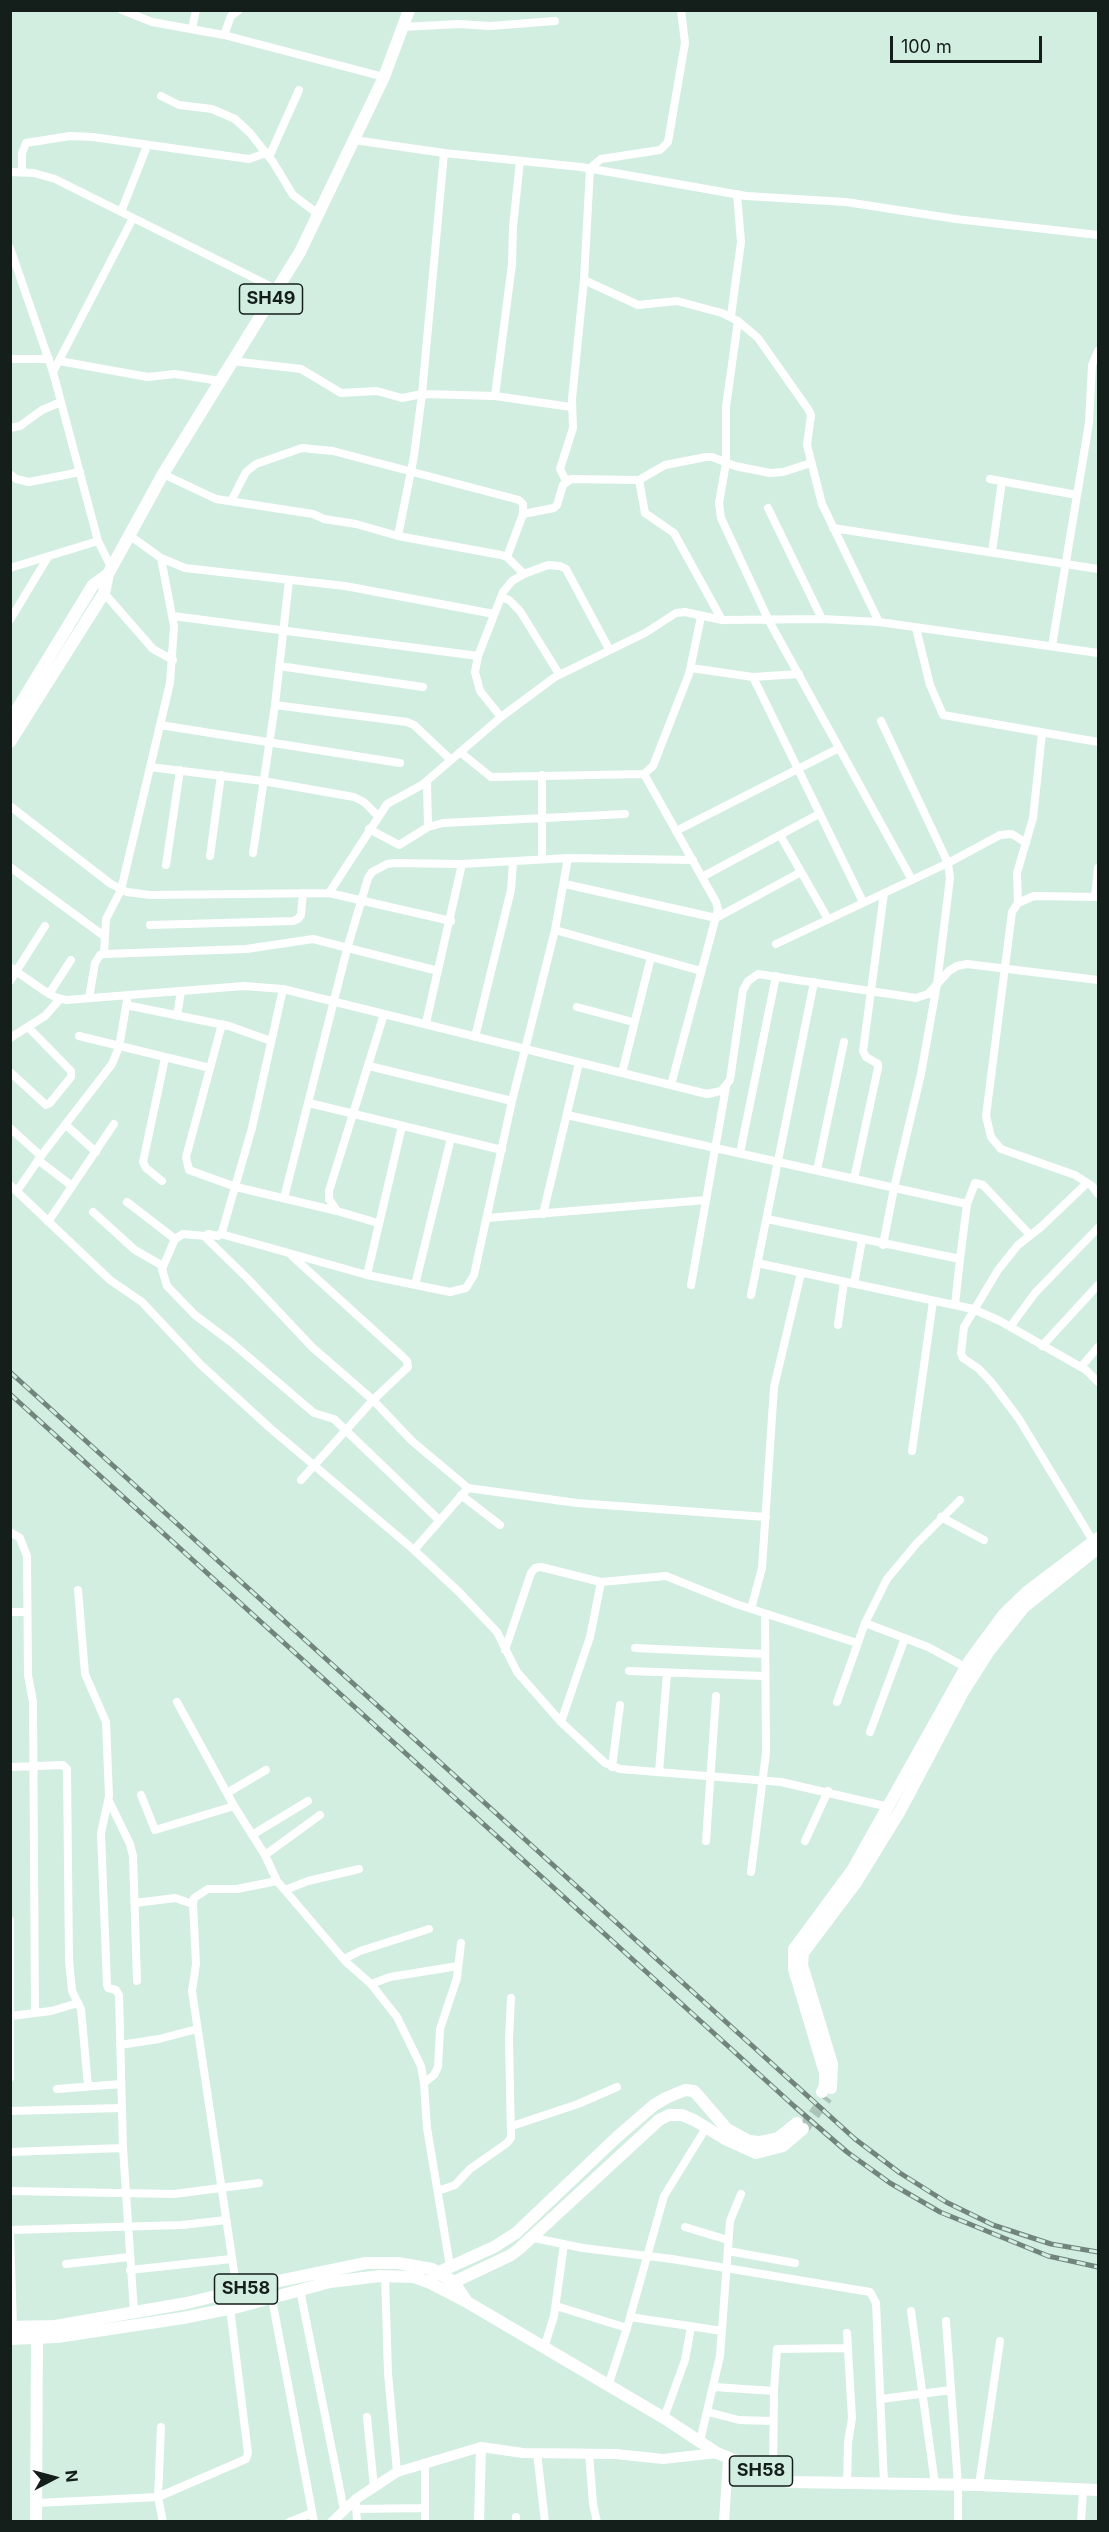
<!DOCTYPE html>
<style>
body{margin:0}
#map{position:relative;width:1109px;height:2532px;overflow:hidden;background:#d2eee0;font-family:Inter,sans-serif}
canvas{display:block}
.frame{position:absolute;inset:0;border:12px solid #141e1a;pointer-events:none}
.north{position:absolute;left:24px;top:2448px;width:60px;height:60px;-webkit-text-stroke:4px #d2eee0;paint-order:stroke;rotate:84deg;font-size:16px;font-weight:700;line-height:24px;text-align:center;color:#141e1a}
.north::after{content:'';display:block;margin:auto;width:21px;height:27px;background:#141e1a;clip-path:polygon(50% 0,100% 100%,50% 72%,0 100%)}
.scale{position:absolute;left:890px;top:36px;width:152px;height:27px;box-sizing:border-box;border:3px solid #141e1a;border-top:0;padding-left:8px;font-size:18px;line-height:21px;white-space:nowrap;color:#141e1a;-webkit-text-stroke:4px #d2eee0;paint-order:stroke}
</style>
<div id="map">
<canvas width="1109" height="2532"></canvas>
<div class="frame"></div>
<div class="north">N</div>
<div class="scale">100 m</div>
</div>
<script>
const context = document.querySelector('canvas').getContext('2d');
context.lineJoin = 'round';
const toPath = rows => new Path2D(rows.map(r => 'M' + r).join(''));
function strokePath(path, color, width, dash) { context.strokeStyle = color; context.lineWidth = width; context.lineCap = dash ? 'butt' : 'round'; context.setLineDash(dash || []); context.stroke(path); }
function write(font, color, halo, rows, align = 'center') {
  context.font = font + ' Inter,sans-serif'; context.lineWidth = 5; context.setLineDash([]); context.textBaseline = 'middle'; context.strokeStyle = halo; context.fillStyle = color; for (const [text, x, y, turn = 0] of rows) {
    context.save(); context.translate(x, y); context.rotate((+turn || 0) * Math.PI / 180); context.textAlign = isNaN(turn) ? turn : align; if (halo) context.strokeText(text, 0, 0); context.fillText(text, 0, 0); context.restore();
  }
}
strokePath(toPath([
 [803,2129,827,2097]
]), '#acc4b8', 12, [12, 6]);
strokePath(toPath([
 [122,10,152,22,224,35,384,77],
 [403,27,458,24,490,26,555,21],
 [192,29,196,10],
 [224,35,231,16,239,10],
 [161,96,179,105,212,109,235,119,250,133,273,162,293,195,318,214],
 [354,140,444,153,581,167,746,196,846,202,956,219,1098,235],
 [269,157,299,90],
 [10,172,34,173,55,179,276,289],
 [22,172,22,153,26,143,70,136,93,137,249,159,266,153],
 [121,212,147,146],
 [10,248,53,372,98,541,111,567],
 [584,280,638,305,677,301,722,313,738,321,758,338,808,409,811,415,807,445,822,504,879,622],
 [731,316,741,242,737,194],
 [738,321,726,407,726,463,719,503,721,518,769,621,912,880],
 [10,359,49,359],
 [59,361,148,377,175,374,220,381],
 [232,361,301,369,341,393,377,391,402,398,422,394,495,396,571,407],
 [53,372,133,218],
 [495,396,512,264,513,227,520,161],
 [10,428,20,426,42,410,61,402],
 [10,474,16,479,29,482,80,472],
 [163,474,216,499,313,514,324,519,356,524,398,536,501,555,507,557,524,574],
 [990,479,1077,495],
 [639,480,645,513,674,533,722,620],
 [566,481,560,469,573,428,572,399,584,280,590,168,601,159,660,150,668,142,685,43,681,10],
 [231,501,246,472,256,464,302,448,333,451,519,500,523,504,523,514,507,557],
 [768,508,822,619],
 [523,514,554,508,557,505,563,485,571,479,639,480,665,465,706,457,712,457,735,466,770,473,783,472,811,463],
 [833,528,1098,569],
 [129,535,161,558,185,568,345,586,494,614],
 [398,536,414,456,422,394,444,153],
 [992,552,1002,481],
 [10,568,98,541],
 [104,593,153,649,173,660],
 [501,597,509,600,520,611,559,674],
 [173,616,478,656],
 [10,620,48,557],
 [916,628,930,685,943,715,1098,742],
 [1052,646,1089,423,1092,365,1098,351],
 [279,666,423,687],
 [691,668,753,677,799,674],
 [753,677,863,902],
 [275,705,407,722,414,725,451,760],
 [501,717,480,691,475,672,478,656,503,592,512,581,524,574,548,565,560,566,566,569,609,649],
 [881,721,948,863,950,878,937,984,921,1074,894,1188,883,1245],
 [160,725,400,763],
 [460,752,491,777,644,774,653,766,689,674,701,617],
 [150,767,263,781,354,797,364,802,378,816],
 [644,774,716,902,718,909,671,1085],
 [427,781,428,827],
 [10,806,111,884,127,892,150,895,329,893,451,921],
 [369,829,399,845,428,827,443,823,625,814],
 [676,831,839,748],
 [780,835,828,919],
 [253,853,275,705,289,580],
 [210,856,221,775],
 [542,859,542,775],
 [166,865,180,770],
 [10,867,104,936],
 [702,877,819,814],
 [565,884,716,918,801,872],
 [329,893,387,804,422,785,501,717,555,677,645,633,676,613,685,612,722,620,822,619,879,622,1098,653],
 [1095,897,1098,868],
 [1098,897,1034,896,1018,903,1012,912,986,1116,991,1137,1001,1149,1075,1175,1092,1186,1098,1194],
 [1018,903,1017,873,1033,818,1042,733],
 [150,925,293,921,298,919,301,915,303,893],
 [555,930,701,971],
 [776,944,948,863,1000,835,1012,834,1026,843],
 [104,954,106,919,121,890,170,683,174,626,161,558],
 [10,967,43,990,55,997,66,1000,244,986,283,989,707,1094,721,1091,730,1080,743,990,748,981,758,974,916,998,928,994,949,971,957,966,967,964,1098,980],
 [10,981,45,926],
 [283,989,252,1128,222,1232,218,1236,208,1234,206,1238,247,1278,312,1347,373,1400,412,1441,468,1488,577,1503,766,1517],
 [49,994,71,960],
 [89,998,95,963,100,955,104,954,246,949,313,939,438,971],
 [126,1005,229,1026,271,1041],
 [577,1007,633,1022],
 [177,1016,181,991],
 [426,1023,462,864],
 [222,1024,186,1157,189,1170,236,1187,337,1211],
 [79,1036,210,1068],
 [475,1037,511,890,513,862],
 [10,1038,45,1016,60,999],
 [369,1066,512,1101],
 [10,1072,46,1105,50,1103,71,1077,71,1071,28,1027],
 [622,1073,651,957],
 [309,1103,502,1150],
 [567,1115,967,1204],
 [66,1125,96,1152],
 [10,1128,41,1156],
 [740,1153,776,976],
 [38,1160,72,1186],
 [817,1170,844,1042],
 [854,1179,878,1068,878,1064,866,1057,863,1051,884,893],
 [162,1181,146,1168,143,1162,165,1058],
 [1087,1183,1041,1227,1018,1245,998,1270,964,1327,961,1353,963,1358,979,1369,992,1383,1019,1419,1093,1541],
 [10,1185,110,1280,142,1302,201,1365,270,1428,414,1550,459,1592,497,1632,517,1672,561,1722,605,1763,620,1769,781,1782,889,1807],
 [17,1191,41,1156,112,1064,119,1047,128,995],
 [284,1198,347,949,368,878,372,872,387,864,395,863,462,864,568,858,693,860],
 [127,1202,175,1239],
 [93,1212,135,1250,163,1266],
 [543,1214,579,1063],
 [487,1218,706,1200],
 [767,1219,960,1259,955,1305],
 [48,1222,114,1124],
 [378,1223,337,1211,329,1199,329,1191,384,1014],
 [221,1234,367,1275,450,1292,466,1288,474,1275,512,1101,555,930,568,858],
 [206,1236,183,1234,175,1239,162,1269,167,1286,195,1315,231,1342,314,1413,334,1419,439,1520],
 [292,1256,402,1356,407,1361,408,1367,373,1400,301,1480],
 [960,1259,967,1204,975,1183,983,1185,1030,1235],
 [757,1263,973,1309,1000,1321,1086,1370,1098,1382],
 [367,1275,402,1126],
 [854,1284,862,1240],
 [415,1285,451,1138],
 [691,1285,726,1087],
 [751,1295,814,982],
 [838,1325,844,1282],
 [1010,1327,1035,1293,1098,1228],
 [1042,1346,1098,1285],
 [1081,1367,1098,1347],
 [912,1451,933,1301],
 [461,1495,500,1525],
 [941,1517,984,1540],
 [10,1532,20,1538,27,1556,28,1675,33,1702,35,2013],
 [414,1550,468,1488],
 [78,1590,85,1674,106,1722,109,1796,101,1833,107,1985,108,1988,116,1990,119,1995,123,2148,134,2312],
 [751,1609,762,1568,774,1387,801,1273],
 [10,1612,27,1612],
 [865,1623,928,1647,965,1667],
 [635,1648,765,1654],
 [505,1650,531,1573,535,1568,541,1567,601,1582,666,1576,736,1604,857,1643],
 [629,1671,764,1676],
 [177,1702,234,1806,265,1855,277,1881],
 [837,1702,865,1623,887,1579,917,1543,960,1500],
 [561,1722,590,1637,601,1582],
 [870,1732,905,1638],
 [10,1767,63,1765,67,1769,69,1960,72,1991,81,2009,88,2086],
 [612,1767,620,1705],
 [659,1772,667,1673],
 [227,1793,266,1770],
 [141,1795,155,1830,234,1806],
 [109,1801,130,1844,133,1856,137,1981],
 [252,1835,308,1801],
 [706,1841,716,1696],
 [805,1841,828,1791],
 [265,1855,320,1815],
 [751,1872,766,1753,765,1614],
 [285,1890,308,1881,359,1869],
 [135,1903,175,1898,193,1904],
 [10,1920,10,2078],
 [344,1959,360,1951,429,1929],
 [371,1984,390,1977,458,1966],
 [11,2016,51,2011,78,2003],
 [120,2045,159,2039,197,2029],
 [424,2083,434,2075,438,2067,440,2029,457,1978,461,1943],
 [57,2089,121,2084],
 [10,2111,121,2108],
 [512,2126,578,2104,617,2087],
 [10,2152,123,2148],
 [10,2191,174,2194,259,2183],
 [438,2191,455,2185,470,2169,507,2143,511,2138,509,2039,511,1998],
 [685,2227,728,2240],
 [10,2230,182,2225,226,2220],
 [10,2233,13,2327],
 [529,2237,583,2248,672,2259,870,2292,876,2303,884,2483],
 [728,2251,795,2263],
 [66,2264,129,2257],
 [130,2270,231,2259],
 [385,2276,388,2373,397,2472],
 [269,2283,314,2522],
 [300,2290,344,2510],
 [237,2291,192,1991,196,1964,193,1904,194,1898,208,1889,237,1889,277,1881,346,1962,371,1984,397,2017,421,2066,424,2083,427,2128,450,2266],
 [556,2306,627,2328],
 [911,2311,935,2484],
 [630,2317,722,2331],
 [946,2321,958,2485,958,2522],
 [847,2333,852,2418,848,2443,847,2483],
 [544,2348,554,2316,564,2244],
 [608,2386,627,2328,664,2196,706,2128],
 [714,2387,774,2391],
 [881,2399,951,2390],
 [708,2412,739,2420,773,2421],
 [367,2417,374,2487],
 [664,2418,685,2360,691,2327],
 [161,2427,158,2497,163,2522],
 [700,2441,720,2356,730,2221,741,2194],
 [537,2453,545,2522],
 [589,2453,593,2504,597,2522],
 [773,2476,774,2391,777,2349,848,2348],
 [979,2485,1000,2341],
 [37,2503,158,2497,246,2459,248,2453,230,2308],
 [356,2504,357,2522],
 [356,2509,425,2508],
 [516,2517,516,2522],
 [289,2522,312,2513],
 [425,2522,425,2463],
 [1081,2522,1083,2490]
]), '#fff', 8);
strokePath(toPath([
 [332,2522,356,2499,397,2472,481,2447,523,2453,616,2454,663,2459,717,2453],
 [479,2522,481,2447],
 [724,2522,728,2459]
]), '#fff', 10);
strokePath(toPath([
 [831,2088,832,2064,802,1965,803,1953,855,1884,900,1811,963,1692,989,1651,1024,1607,1098,1548],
 [822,2092,825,2086,825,2073,794,1969,794,1949,853,1869,970,1660,1004,1614,1028,1591,1098,1538],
 [431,2279,439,2272,494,2247,516,2233,617,2137,654,2105,666,2098,685,2090,694,2091,727,2129,749,2141,759,2142,778,2138,797,2123],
 [448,2288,454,2282,511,2255,519,2249,659,2120,669,2115,682,2115,694,2120,725,2139,756,2153,783,2146,803,2129],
 [36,2522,37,2338]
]), '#fff', 12);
strokePath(toPath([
 [10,721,93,585,108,574],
 [10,742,104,593,108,574,163,474,300,252,384,77,409,10],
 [10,2327,55,2326,187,2303,269,2283,366,2263,398,2263,432,2269,454,2282,467,2302],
 [10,2339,57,2337,183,2318,238,2307,330,2282,380,2276,414,2277,428,2282,467,2302,664,2418,717,2453,789,2482,979,2485,1098,2490]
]), '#fff', 12);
const rail = toPath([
 [10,1372,855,2139,900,2173,946,2202,993,2225,1051,2244,1098,2252],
 [10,1394,794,2106,847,2152,890,2183,940,2212,1048,2256,1098,2267]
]);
strokePath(rail, '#72857c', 5);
strokePath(rail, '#d2eee0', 3, [9]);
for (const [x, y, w] of [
 [271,299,63],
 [246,2289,63],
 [761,2471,63]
]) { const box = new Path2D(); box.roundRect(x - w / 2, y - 15, w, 30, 4.5); context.fillStyle = '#d2eee0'; context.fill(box); strokePath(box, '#141e1a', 1.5); }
write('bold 18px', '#141e1a', null, [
 ["SH49",271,299],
 ["SH58",246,2289],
 ["SH58",761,2471]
]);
</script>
